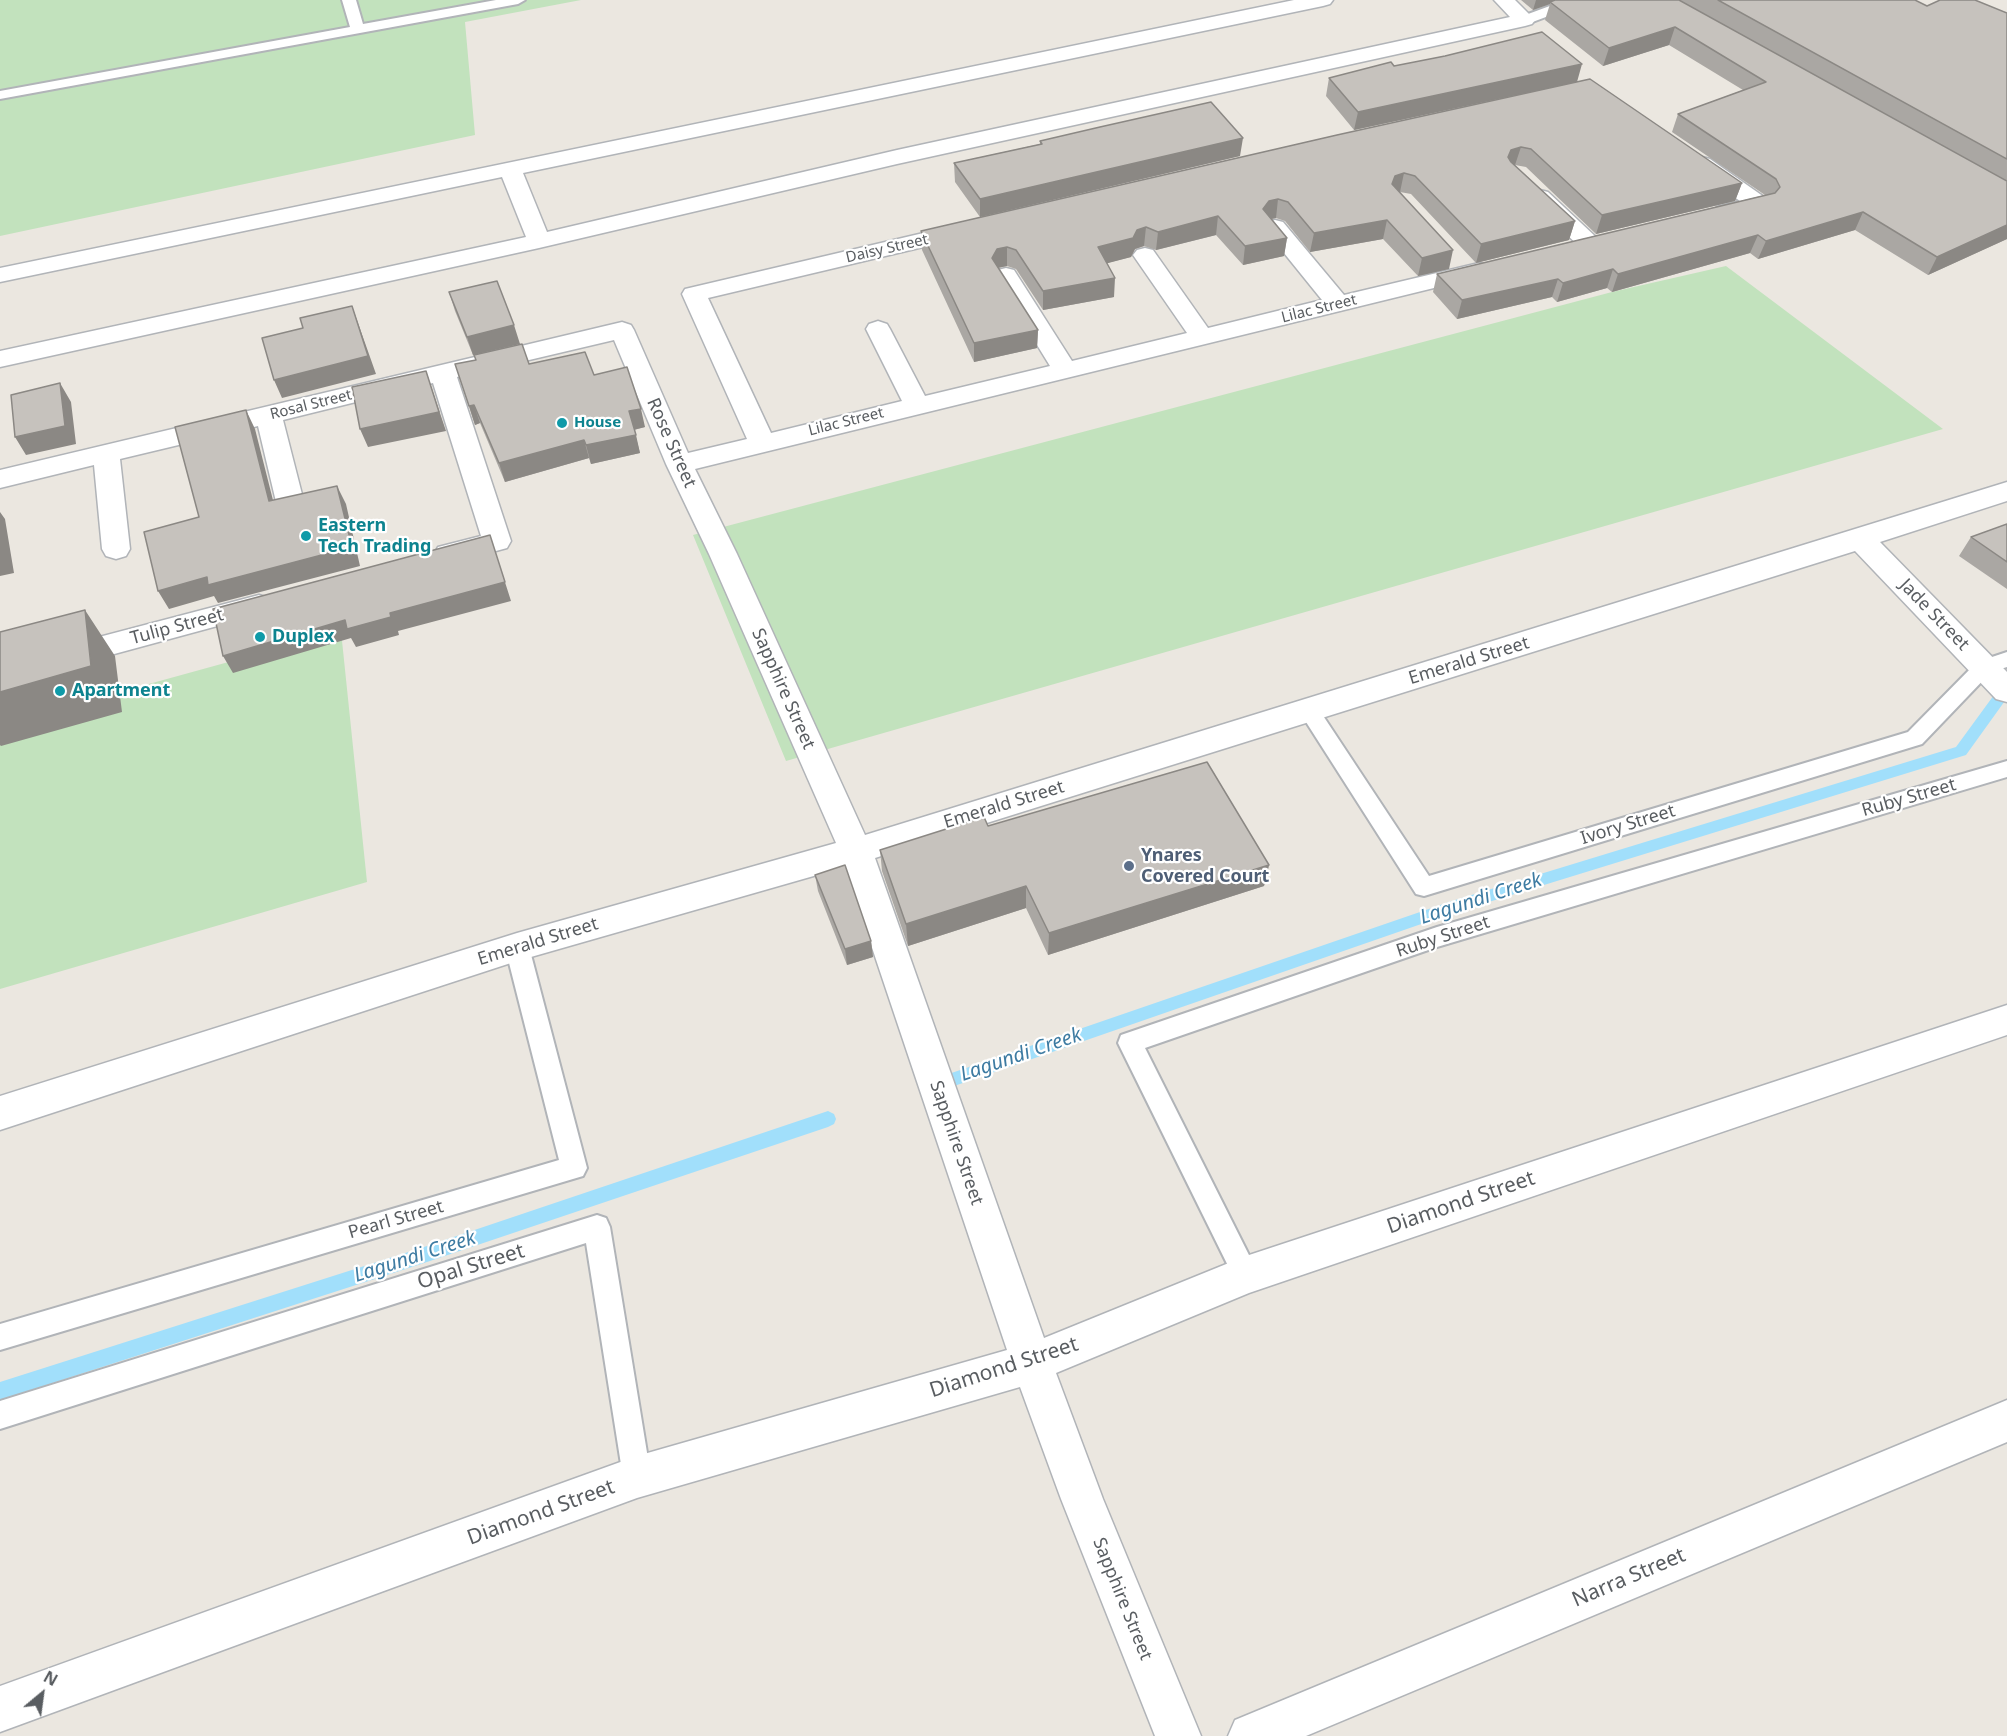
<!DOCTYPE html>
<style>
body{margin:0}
#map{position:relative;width:2007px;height:1736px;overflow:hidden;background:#ebe7e0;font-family:"Noto Sans",sans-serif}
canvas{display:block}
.north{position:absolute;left:12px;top:1664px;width:60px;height:60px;-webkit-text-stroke:4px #fff;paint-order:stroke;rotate:29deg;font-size:16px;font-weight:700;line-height:24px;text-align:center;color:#595d61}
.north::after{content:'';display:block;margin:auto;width:21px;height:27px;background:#595d61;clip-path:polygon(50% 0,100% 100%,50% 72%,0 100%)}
</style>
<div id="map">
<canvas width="2007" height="1736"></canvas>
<div class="north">N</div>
</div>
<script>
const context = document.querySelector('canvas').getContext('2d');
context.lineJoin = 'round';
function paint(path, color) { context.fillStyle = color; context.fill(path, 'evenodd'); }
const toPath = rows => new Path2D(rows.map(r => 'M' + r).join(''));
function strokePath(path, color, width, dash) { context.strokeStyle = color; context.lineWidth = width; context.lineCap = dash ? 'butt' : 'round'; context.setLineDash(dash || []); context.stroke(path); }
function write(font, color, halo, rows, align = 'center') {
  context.font = font + ' "Noto Sans",sans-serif'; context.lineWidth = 4.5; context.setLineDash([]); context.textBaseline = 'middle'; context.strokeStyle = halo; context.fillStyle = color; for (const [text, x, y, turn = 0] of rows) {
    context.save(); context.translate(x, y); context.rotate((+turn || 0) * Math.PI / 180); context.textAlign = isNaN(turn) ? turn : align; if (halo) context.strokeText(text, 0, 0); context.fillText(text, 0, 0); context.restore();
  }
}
paint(toPath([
 [0,0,581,0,465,22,475,135,0,236],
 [1726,266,1943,429,786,761,693,535,1612,292],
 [341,631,367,882,0,989,0,725]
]), '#c2e2bd');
paint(toPath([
 [2007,683,2007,698,1966,755,1453,913,934,1093,928,1091,926,1086,928,1081,934,1079,1452,901,1956,747,2002,684,2007,683],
 [828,1111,834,1114,836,1119,834,1124,828,1127,421,1264,0,1400,0,1382,421,1248,828,1111]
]), '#a1dffb');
const service = toPath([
 [342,0,356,0,363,24,496,0,525,0,518,4,0,99,0,91,350,27,342,0],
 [1566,0,1585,0,1583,3,1530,23,1520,23,1518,20,1520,17,1566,0],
 [2007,652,2007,667,1991,672,1922,744,1424,896,1416,894,1299,711,1302,705,1309,703,1316,705,1429,876,1908,732,1977,662,2007,652],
 [2007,761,2007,777,1437,947,1145,1048,1259,1275,1255,1284,1246,1288,1237,1284,1118,1043,1121,1035,1437,927,2007,761],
 [517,937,525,940,529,947,587,1168,583,1176,0,1350,0,1324,559,1160,505,947,509,940,517,937],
 [597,1215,606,1218,610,1227,651,1477,647,1487,637,1491,627,1487,623,1477,586,1243,0,1429,0,1401,597,1215]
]);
const minor = toPath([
 [1294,0,1333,0,1330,4,1323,6,523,173,547,232,897,150,1510,17,1494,0,1515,0,1535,20,1532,24,1525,26,897,164,539,248,0,367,0,351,526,237,502,177,0,282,0,268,1294,0],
 [1702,157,1710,159,1767,199,1770,204,1767,209,1725,219,1717,217,1713,212,1717,207,1740,201,1694,169,1691,164,1694,159,1702,157],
 [1540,190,1548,192,1597,238,1601,243,1597,248,1589,250,1581,248,1532,202,1529,197,1532,192,1540,190],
 [1275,220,1283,222,1344,295,1479,263,1487,265,1491,270,1487,275,695,469,737,554,865,835,2007,482,2007,501,1880,542,2007,672,2007,702,1996,699,1855,551,875,858,1044,1338,1246,1256,2007,1005,2007,1035,1249,1293,1056,1373,1103,1499,1201,1736,1155,1736,1061,1499,1020,1387,637,1498,0,1732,0,1686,637,1456,1007,1350,845,867,517,961,0,1130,0,1096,517,933,836,843,709,554,666,464,614,340,457,377,511,541,507,548,448,564,438,561,434,554,438,547,481,536,433,383,283,420,305,506,301,513,291,515,281,513,277,506,258,426,120,459,130,549,126,556,116,559,106,556,102,549,94,465,0,488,0,470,622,322,631,325,634,330,688,453,747,439,682,294,685,289,966,223,974,225,978,230,974,235,708,298,771,433,902,401,866,329,869,324,878,321,887,324,890,329,925,396,1050,366,994,275,998,270,1006,268,1014,270,1072,361,1187,333,1133,255,1137,250,1145,248,1153,250,1208,328,1322,300,1263,227,1267,222,1275,220],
 [259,595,269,598,273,605,269,612,0,685,0,663,259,595],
 [2007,1400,2007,1442,1306,1736,1228,1736,1235,1720,2007,1400]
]);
strokePath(service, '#b1b4b8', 4);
strokePath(minor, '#b1b4b8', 3);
paint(service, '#fff');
paint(minor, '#fff');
paint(toPath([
 [1521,0,1915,0,1927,6,2007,13,2007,239,1928,275,1855,230,1758,259,1750,253,1612,292,1607,288,1557,302,1552,297,1457,319,1433,292,1437,274,1765,195,1672,132,1678,114,1743,90,1669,45,1603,66,1545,20,1550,4,1533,10],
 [1394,66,1577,82,1742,183,1735,201,1596,234,1526,167,1515,165,1575,221,1569,240,1476,263,1411,194,1400,192,1449,269,1418,276,1383,239,1310,252,1285,221,1276,218,1272,219,1287,238,1284,256,1243,265,1216,235,1156,250,1144,246,1135,249,1131,257,1107,263,1114,297,1043,310,1016,269,1007,266,998,268,1038,330,1037,348,974,362,922,250,921,231,1555,87,1354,130,1326,96,1329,78],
 [1040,141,1240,156,980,217,955,182,954,163,1040,144],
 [449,292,520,344,473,355,455,311],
 [455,364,529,364,594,375,645,427,634,430,640,453,591,464,589,458,505,482,480,423,475,425],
 [2007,524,2007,589,1959,556,1971,537],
 [988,826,1269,865,1264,886,1048,955,1026,908,908,946,882,871,880,850],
 [815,875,871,941,873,957,847,965,818,891]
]), '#aaa7a3');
paint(toPath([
 [1536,0,1560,0,1550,2,1550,4,1533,10],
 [1675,27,1669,45,1603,66,1609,48],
 [1582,64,1577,82,1354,130,1358,112],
 [1243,138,1240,156,980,217,980,199],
 [1521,147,1515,165,1506,168,1508,157,1511,150],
 [1404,173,1400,192,1391,195,1392,184,1395,176],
 [1742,183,1735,201,1596,234,1602,215],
 [1278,199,1276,218,1266,220,1263,209,1269,201],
 [1863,212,1855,230,1758,259,1766,241],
 [1218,216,1216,235,1156,250,1158,232],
 [1387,220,1383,239,1310,252,1314,233],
 [1575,221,1569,240,1476,263,1481,244],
 [2007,225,2007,239,1928,275,1937,257],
 [1146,227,1144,246,1135,249,1131,257,1097,266,1098,247,1137,230],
 [1758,235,1750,253,1612,292,1618,274],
 [1287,238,1284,256,1243,265,1245,246],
 [1007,247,1007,266,997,268,992,258,997,249],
 [1453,250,1449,269,1418,276,1422,258],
 [1613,269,1607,288,1557,302,1563,283],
 [1115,278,1114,297,1043,310,1043,291],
 [1558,279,1552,297,1457,319,1462,300],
 [352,306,376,374,282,398,274,380],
 [514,325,520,344,473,355,467,337],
 [1038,330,1037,348,974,362,974,343],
 [426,371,446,431,368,447,360,429],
 [60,383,71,402,76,444,26,455,15,437],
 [474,405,480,423,475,425,469,406],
 [641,409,645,427,633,430,629,411],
 [246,410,255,429,278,520,269,501],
 [636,435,640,453,591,464,586,445],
 [584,440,589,458,505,482,499,463],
 [337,486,346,504,360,566,218,603,214,596,169,609,158,591,207,577],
 [0,512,5,519,14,573,0,576],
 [490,535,511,601,398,631,399,635,356,647,351,638,233,673,223,656,345,620,390,613],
 [85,610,115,656,122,712,1,746,0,745,0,692],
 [1269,865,1264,886,1048,955,1049,933],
 [1026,886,1026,908,908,946,906,924],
 [871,941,873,957,847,965,845,949]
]), '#8b8884');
const building = toPath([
 [1555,0,1679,0,2007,181,2007,225,1937,257,1863,212,1766,241,1758,235,1618,274,1613,269,1563,283,1558,279,1462,300,1437,274,1775,193,1780,187,1776,179,1678,114,1766,82,1675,27,1609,48,1550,2,1555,0],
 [1718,0,1915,0,1927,6,1940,0,1975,0,2007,13,2007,159,1718,0],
 [1542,32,1582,64,1358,112,1329,78,1391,62,1394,66,1445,56,1542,32],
 [1590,79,1742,183,1602,215,1531,149,1521,147,1511,150,1508,157,1511,162,1575,221,1481,244,1415,176,1404,173,1395,176,1392,184,1453,250,1422,258,1387,220,1314,233,1288,202,1278,199,1269,201,1263,209,1287,238,1245,246,1218,216,1158,232,1146,227,1137,230,1133,238,1098,247,1115,278,1043,291,1016,250,1007,247,997,249,992,258,1038,330,974,343,921,231,1337,135,1590,79],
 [1211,102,1243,138,980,199,954,163,1042,144,1040,141,1100,127,1211,102],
 [497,281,514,325,467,337,449,292,497,281],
 [352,306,368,356,274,380,262,338,303,328,300,318,352,306],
 [522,344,529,364,585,352,594,375,627,367,641,409,629,411,636,435,586,445,584,440,499,463,474,405,469,406,455,364,476,360,474,355,522,344],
 [426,371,439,412,360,429,352,387,426,371],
 [60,383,65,426,15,437,11,395,60,383],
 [246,410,269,501,337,486,352,547,208,585,207,577,158,591,144,532,199,517,175,427,246,410],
 [2007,524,2007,562,1971,537,2007,524],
 [490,535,505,582,390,613,391,617,347,629,345,620,223,656,213,609,490,535],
 [85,610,91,666,0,692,0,632,85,610],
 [1207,762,1269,865,1049,933,1026,886,906,924,880,850,984,817,988,826,1207,762],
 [845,865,871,941,845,949,815,875,845,865]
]);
paint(building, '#c6c2bd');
strokePath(building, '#8b8884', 1.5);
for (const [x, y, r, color] of [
 [562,423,6,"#0f9aa8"],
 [306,536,6,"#0f9aa8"],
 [260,637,6,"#0f9aa8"],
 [60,691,6,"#0f9aa8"],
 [1129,866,6,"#5c6f8a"]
]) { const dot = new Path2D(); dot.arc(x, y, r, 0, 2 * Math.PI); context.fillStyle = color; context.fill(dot); strokePath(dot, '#fff', 2); }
write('15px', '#595d61', '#fff', [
 ["Daisy Street",887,249,-13],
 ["Lilac Street",1319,309,-14],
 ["Rosal Street",311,405,-14],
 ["Lilac Street",846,422,-14]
]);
write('bold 15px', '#0d838f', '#fff', [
 ["House",574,423]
], 'left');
write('18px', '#595d61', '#fff', [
 ["Rose Street",671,443,66],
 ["Jade Street",1934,615,46],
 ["Tulip Street",177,627,-15],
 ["Emerald Street",1469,661,-17],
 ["Sapphire Street",783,689,66],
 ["Ruby Street",1909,798,-16],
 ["Emerald Street",1004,805,-17],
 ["Ivory Street",1628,825,-17],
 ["Ruby Street",1443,937,-18],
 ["Emerald Street",538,942,-17],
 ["Sapphire Street",956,1143,71],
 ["Pearl Street",396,1220,-16],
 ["Sapphire Street",1122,1599,68]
]);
write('bold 18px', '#0d838f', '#fff', [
 ["Eastern",318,526],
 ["Tech Trading",318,547],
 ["Duplex",272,637],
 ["Apartment",72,691]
], 'left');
write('bold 18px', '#4e5e75', '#fff', [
 ["Ynares",1141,856],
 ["Covered Court",1141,877]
], 'left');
write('italic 20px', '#3d7ba2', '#fff', [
 ["Lagundi Creek",1481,899,-18],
 ["Lagundi Creek",1021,1055,-19],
 ["Lagundi Creek",415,1257,-18]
]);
write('21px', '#595d61', '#fff', [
 ["Diamond Street",1461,1203,-19],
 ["Opal Street",471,1267,-17],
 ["Diamond Street",1004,1368,-18],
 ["Diamond Street",541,1513,-20],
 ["Narra Street",1629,1578,-23]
]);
</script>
